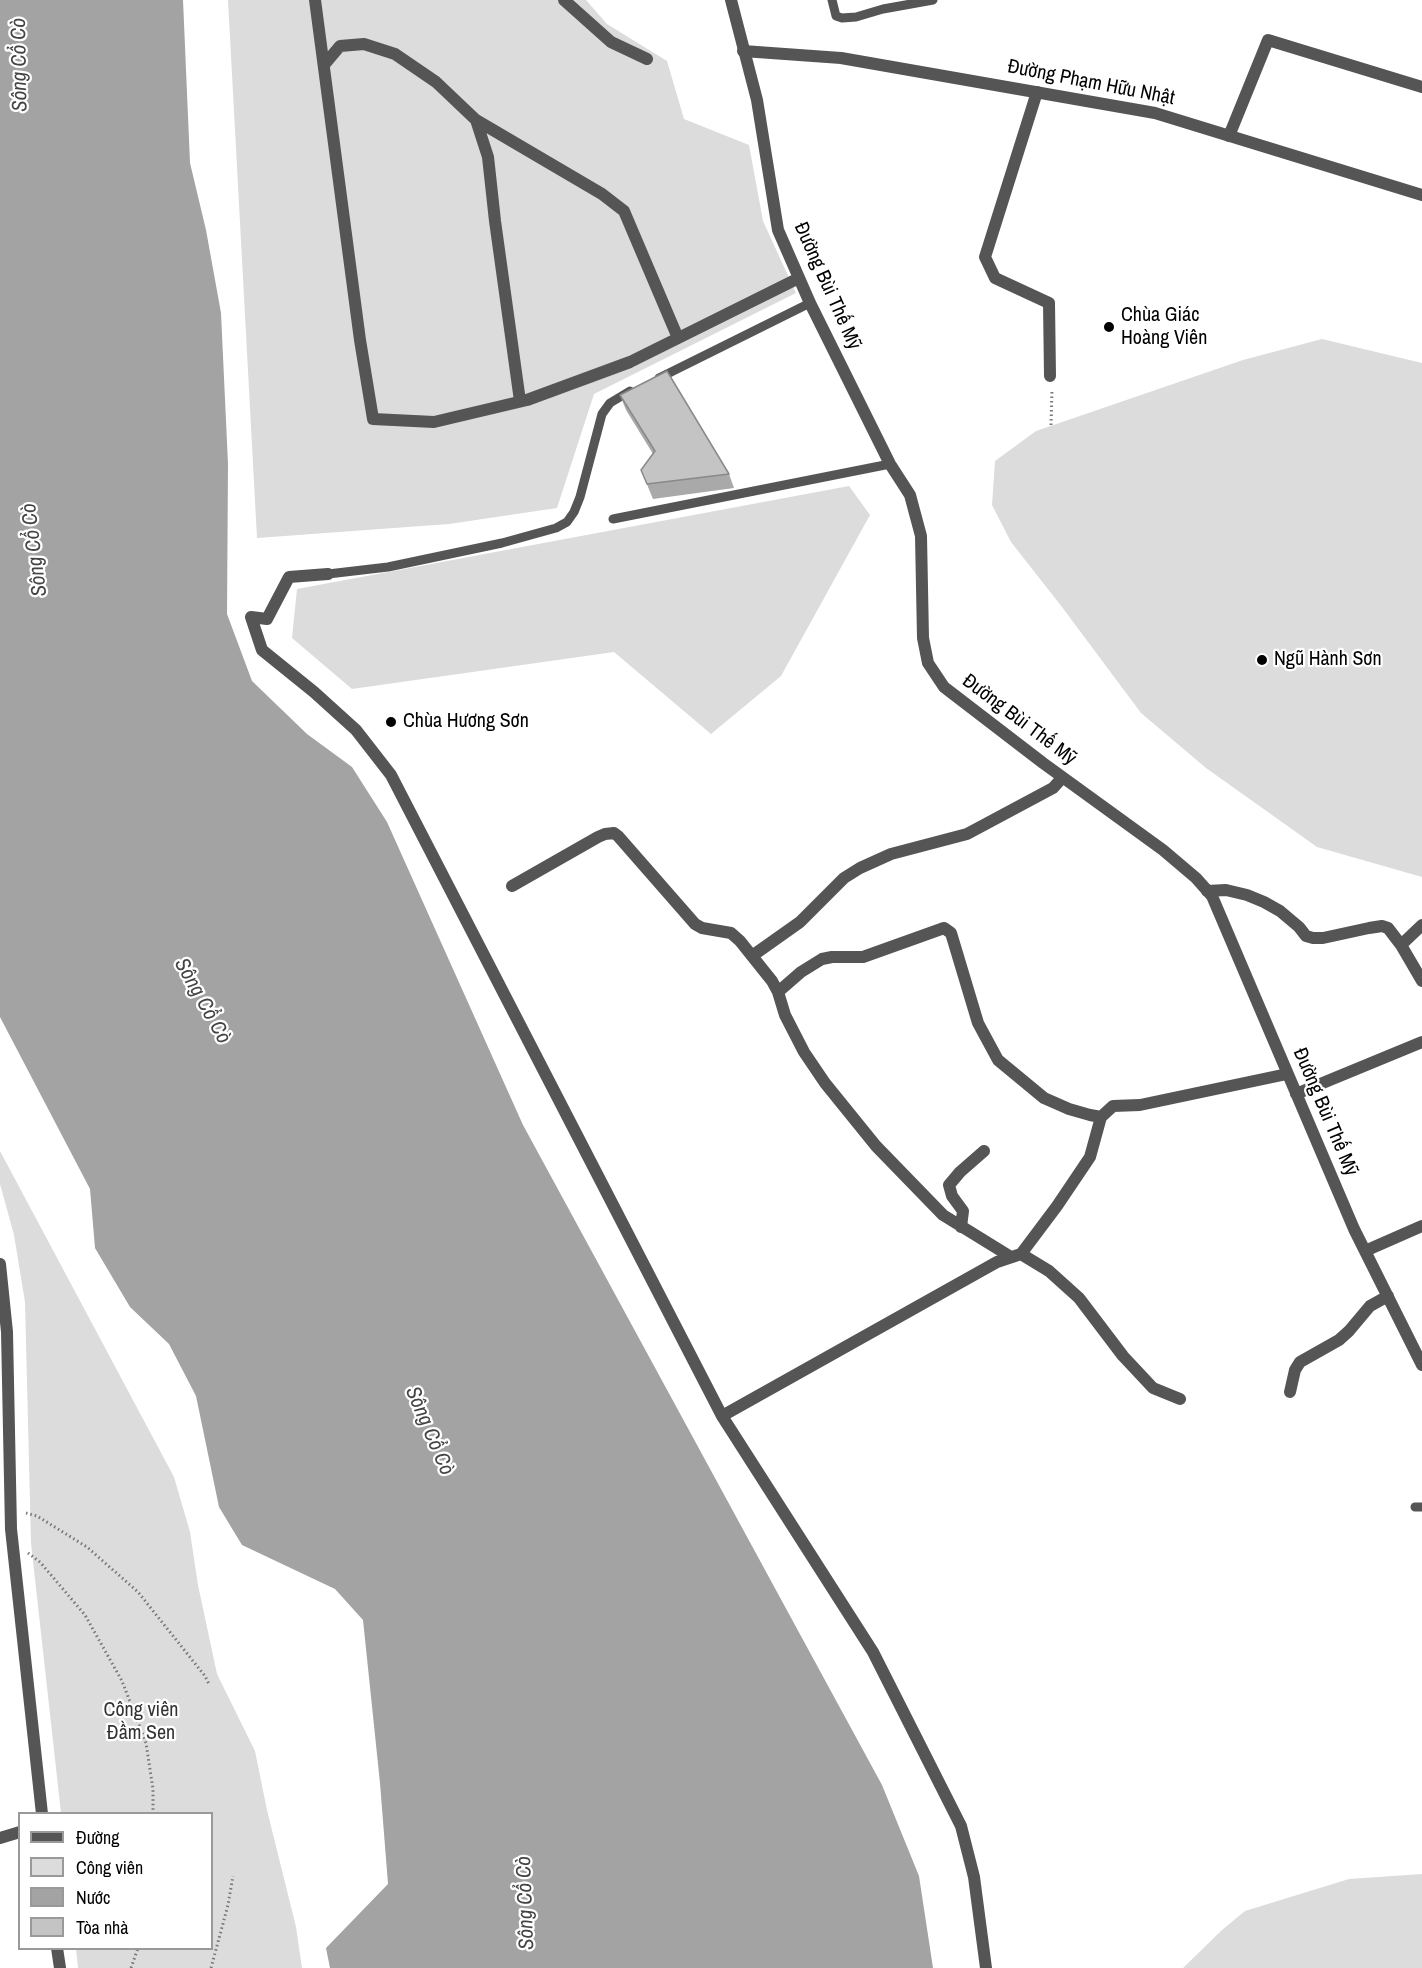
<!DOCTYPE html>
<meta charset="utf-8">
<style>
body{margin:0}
#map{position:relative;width:1422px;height:1968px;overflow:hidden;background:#fff;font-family:"Archivo Narrow",sans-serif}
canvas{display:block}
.legend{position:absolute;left:18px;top:1812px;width:195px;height:138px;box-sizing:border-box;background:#fff;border:2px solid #999;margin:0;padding:8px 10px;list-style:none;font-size:18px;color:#000}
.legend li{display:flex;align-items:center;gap:12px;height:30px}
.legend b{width:30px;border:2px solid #999}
</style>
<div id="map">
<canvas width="1422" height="1968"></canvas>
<ul class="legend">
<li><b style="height:8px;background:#555"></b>Đường</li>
<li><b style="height:16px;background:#dcdcdc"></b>Công viên</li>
<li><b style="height:16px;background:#a3a3a3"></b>Nước</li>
<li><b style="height:16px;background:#c4c4c4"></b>Tòa nhà</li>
</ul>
</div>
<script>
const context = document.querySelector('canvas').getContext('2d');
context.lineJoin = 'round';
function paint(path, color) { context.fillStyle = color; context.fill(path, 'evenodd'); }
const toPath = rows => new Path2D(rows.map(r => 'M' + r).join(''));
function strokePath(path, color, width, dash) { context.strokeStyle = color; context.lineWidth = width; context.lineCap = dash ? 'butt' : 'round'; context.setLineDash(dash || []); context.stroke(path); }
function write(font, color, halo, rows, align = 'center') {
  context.font = font + ' "Archivo Narrow",sans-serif'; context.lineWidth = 4.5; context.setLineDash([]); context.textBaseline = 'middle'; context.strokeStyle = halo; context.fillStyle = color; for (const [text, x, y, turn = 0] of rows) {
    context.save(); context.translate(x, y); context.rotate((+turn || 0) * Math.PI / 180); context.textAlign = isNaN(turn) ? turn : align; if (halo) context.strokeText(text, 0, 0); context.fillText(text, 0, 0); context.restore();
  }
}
paint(toPath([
 [228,0,586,0,607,24,667,61,684,119,749,145,763,221,796,293,594,394,557,508,449,524,257,538],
 [1322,339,1422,363,1422,877,1317,847,1206,768,1141,713,1062,607,1011,542,992,505,995,461,1036,431,1243,360],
 [849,486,870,515,781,676,711,734,614,652,352,689,292,638,297,589],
 [0,1151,174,1477,190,1532,198,1585,217,1674,255,1751,267,1810,296,1927,302,1968,78,1968,76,1949,212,1948,212,1814,61,1813,31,1543,25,1302,14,1235,0,1184],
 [1422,1874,1422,1968,1183,1968,1222,1930,1245,1911,1349,1879]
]), '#dcdcdc');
paint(toPath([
 [0,0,183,0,190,163,206,230,221,313,228,464,227,614,252,681,307,734,352,767,387,822,523,1125,882,1785,919,1876,933,1968,330,1968,326,1948,388,1884,380,1783,363,1620,335,1589,242,1545,219,1507,196,1396,169,1344,130,1307,95,1248,90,1189,0,1017]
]), '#a3a3a3');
strokePath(toPath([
 [1051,425,1052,390],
 [26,1513,37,1516,87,1547,138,1592,205,1676,209,1684],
 [28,1553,40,1562,85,1615,122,1681,146,1743,153,1789,153,1814],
 [131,1968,138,1948],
 [211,1968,228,1905,233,1876]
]), '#777', 3, [1.5, 3]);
strokePath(toPath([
 [832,0,836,16,842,18,856,17,883,9,933,0],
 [659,378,810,303],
 [613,519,890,464],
 [328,574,388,567,502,543,556,528,567,522,574,512,580,497,602,414,610,403,630,391],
 [1415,1507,1422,1507]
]), '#555', 9);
strokePath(toPath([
 [315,0,360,340,373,419,434,422,527,400,630,362,799,278],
 [564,0,611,42,647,59],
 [731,0,757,100,778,230,810,303,890,464,910,495,921,536,923,638,928,663,944,687,1043,763,1163,850,1196,878,1212,896,1354,1229,1422,1365],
 [324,65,340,46,364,44,395,54,436,82,476,120,488,157,495,221,520,401],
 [1037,92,985,257,995,278,1049,303,1050,376],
 [476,120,602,194,624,211,678,338],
 [1229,136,1268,40,1422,87],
 [328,574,289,577,267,619,251,617,262,650,314,692,356,730,391,775,722,1416,873,1652,961,1826,974,1877,986,1968],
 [512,886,598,837,605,834,614,833,618,836,695,924,702,928,731,933,740,941,772,981,778,992,785,1015,804,1052,825,1083,876,1146,943,1215,1011,1257],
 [1207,891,1226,890,1247,895,1264,902,1280,911,1299,927,1306,936,1313,938,1323,938,1369,928,1382,926,1388,928,1401,945,1422,981],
 [1401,945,1422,925],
 [752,956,800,922,844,878,860,868,891,854,967,834,1053,788,1062,778],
 [778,992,801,972,822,959,832,957,863,957,944,928,951,933,978,1023,998,1060,1044,1098,1069,1109,1090,1115,1101,1117],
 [1296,1094,1422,1042],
 [961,1227,963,1211,952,1196,949,1185,960,1172,984,1151],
 [1365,1251,1422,1226],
 [1021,1254,1049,1271,1079,1298,1123,1356,1153,1388,1180,1399],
 [0,1264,7,1332,11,1529,42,1814],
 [1290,1392,1295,1370,1300,1362,1339,1340,1349,1331,1370,1306,1388,1296],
 [722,1416,997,1262,1021,1254,1057,1206,1090,1157,1101,1117,1113,1106,1140,1105,1287,1074],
 [0,1838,20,1832],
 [57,1948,60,1968]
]), '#555', 12);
strokePath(toPath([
 [743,51,841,58,1155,113,1422,195]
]), '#555', 12);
paint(toPath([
 [620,395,729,474,734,488,653,499,641,470,653,454,626,410]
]), '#a9a9a9');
const building = toPath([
 [667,371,729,474,647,484,641,470,655,451,620,395,667,371]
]);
paint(building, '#c4c4c4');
strokePath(building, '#898989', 1.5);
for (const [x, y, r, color] of [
 [1109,327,6,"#000"],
 [1262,660,6,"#000"],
 [391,722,6,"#000"]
]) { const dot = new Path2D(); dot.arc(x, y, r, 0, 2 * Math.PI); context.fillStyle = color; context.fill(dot); strokePath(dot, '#fff', 2); }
write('20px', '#000', '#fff', [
 ["Đường Phạm Hữu Nhật",1091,83,11],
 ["Đường Bùi Thế Mỹ",827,286,66],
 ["Đường Bùi Thế Mỹ",1019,720,37],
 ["Đường Bùi Thế Mỹ",1325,1112,67]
]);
write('20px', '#000', '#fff', [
 ["Chùa Giác",1121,316],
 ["Hoàng Viên",1121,339],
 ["Ngũ Hành Sơn",1274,660],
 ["Chùa Hương Sơn",403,722]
], 'left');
write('20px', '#333', '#fff', [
 ["Công viên",141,1711],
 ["Đầm Sen",141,1734]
]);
write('italic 21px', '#444', '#fff', [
 ["Sông Cổ Cò",20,65,-91],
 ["Sông Cổ Cò",35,550,-97],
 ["Sông Cổ Cò",202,1001,61],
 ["Sông Cổ Cò",429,1431,67],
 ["Sông Cổ Cò",526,1903,-92]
]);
</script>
